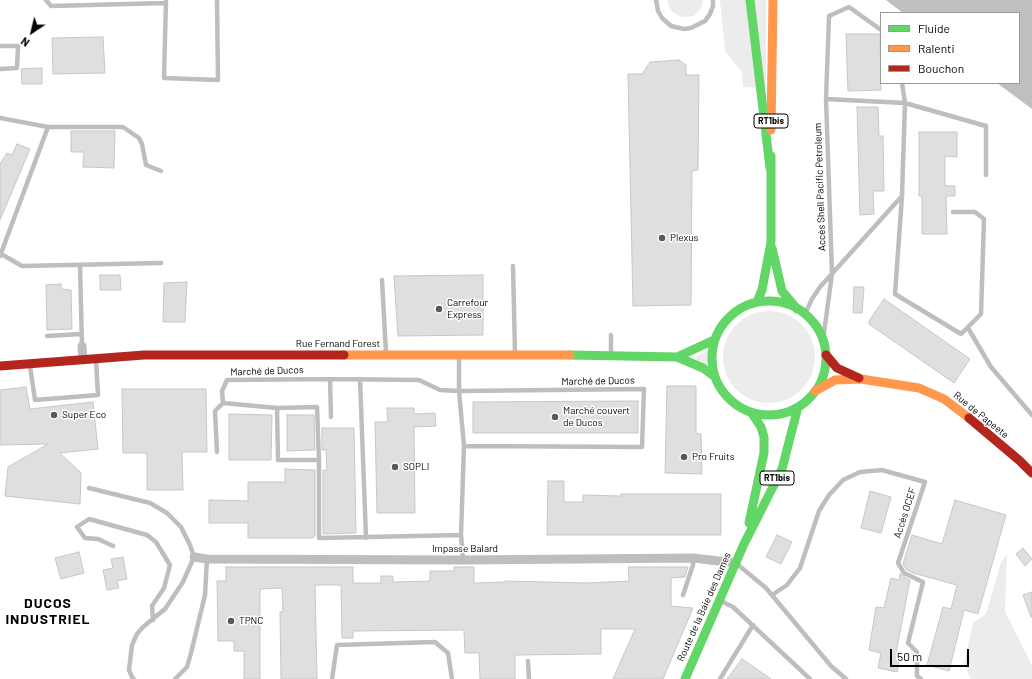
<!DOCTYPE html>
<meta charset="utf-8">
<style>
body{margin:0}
#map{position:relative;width:1032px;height:679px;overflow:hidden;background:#fff;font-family:Barlow,sans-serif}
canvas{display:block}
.legend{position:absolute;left:880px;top:12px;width:140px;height:72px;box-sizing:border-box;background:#fff;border:1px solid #999;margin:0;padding:5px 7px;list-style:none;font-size:12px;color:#000}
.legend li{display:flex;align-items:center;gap:8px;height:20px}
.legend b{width:20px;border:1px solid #999}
.north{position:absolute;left:12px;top:12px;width:40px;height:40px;-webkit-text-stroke:3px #fff;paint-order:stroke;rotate:215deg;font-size:11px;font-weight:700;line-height:16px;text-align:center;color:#000}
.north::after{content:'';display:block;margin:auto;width:14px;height:18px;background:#000;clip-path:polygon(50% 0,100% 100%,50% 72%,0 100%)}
.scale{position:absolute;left:890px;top:649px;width:79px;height:18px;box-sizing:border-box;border:2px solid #000;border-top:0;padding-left:5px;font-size:12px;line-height:14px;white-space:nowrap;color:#000;-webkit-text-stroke:3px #fff;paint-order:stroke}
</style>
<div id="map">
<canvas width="1032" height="679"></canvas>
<ul class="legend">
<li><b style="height:5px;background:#63d668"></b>Fluide</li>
<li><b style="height:5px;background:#ff974d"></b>Ralenti</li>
<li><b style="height:5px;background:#b3261e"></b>Bouchon</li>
</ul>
<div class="north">N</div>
<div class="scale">50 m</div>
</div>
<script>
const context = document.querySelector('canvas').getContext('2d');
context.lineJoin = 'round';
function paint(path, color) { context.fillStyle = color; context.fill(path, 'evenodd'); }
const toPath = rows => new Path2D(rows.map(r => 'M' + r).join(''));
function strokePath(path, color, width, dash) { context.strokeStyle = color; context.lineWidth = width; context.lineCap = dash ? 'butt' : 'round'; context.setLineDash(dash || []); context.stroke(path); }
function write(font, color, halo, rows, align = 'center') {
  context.font = font + ' Barlow,sans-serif'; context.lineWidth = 3; context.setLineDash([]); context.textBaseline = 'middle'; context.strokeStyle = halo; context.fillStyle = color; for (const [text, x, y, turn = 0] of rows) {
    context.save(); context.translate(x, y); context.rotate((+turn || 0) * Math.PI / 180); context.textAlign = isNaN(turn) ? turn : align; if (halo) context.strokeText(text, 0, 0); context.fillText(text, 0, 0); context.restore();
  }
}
paint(toPath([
 [668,0,703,0,703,2,701,8,694,16,682,17,672,12,669,7],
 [720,0,766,0,766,88,743,87,742,72,725,51],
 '723 357a46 46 0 1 1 92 0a46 46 0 1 1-92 0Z',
 [708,351,708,365,693,358],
 [1007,554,1005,611,1032,666,1032,679,971,679,964,664,973,623,986,614,1001,562]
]), '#ececec');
paint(toPath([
 [886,0,1032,0,1032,109,997,83,1019,83,1019,13,903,13]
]), '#bfbfbf');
const building = toPath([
 [846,34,880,34,881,90,848,91,846,34],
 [103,37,105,73,53,74,52,38,103,37],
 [679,60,686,65,686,75,699,75,698,170,692,171,691,305,633,306,628,74,642,74,650,62,679,60],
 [42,68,42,84,22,84,21,69,42,68],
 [857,107,878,107,879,136,883,136,884,191,873,191,874,214,860,215,857,107],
 [71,131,115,131,114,168,83,167,84,152,71,152,71,131],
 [919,132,957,132,957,157,945,156,945,186,955,186,955,196,946,196,947,234,922,234,922,196,919,196,919,132],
 [17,144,30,149,0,220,0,164,7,153,12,155,17,144],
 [100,275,120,275,121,290,100,290,100,275],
 [483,275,483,335,398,336,394,276,483,275],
 [187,282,185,322,163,322,164,283,187,282],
 [61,284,61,289,71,290,72,329,47,330,46,285,61,284],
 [854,287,864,287,862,313,853,313,854,287],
 [884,299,970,359,954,383,869,324,869,321,884,299],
 [667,386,696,386,696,433,701,434,702,474,665,473,667,386],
 [26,387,30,409,93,402,98,449,60,453,81,473,80,504,5,496,8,467,48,444,0,445,0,390,26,387],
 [122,389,206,389,207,452,182,452,183,490,147,490,147,453,123,453,122,389],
 [638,401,638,433,473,433,473,402,638,401],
 [387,408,414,408,414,414,435,413,436,426,414,427,415,513,377,513,375,422,388,422,387,408],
 [229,414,272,415,271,460,229,460,229,414],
 [287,415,314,415,315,450,287,451,287,415],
 [322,428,354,428,356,533,323,534,323,470,327,470,326,450,322,450,322,428],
 [285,469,315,470,315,536,313,536,313,538,248,538,248,523,209,523,209,500,248,501,248,482,285,482,285,469],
 [548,481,564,481,564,502,583,502,583,495,621,496,621,494,721,494,721,535,547,535,548,481],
 [870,491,891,497,881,533,861,528,870,491],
 [955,500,1006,515,978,614,964,610,949,671,927,665,943,607,951,609,957,585,913,573,907,570,903,564,912,535,942,544,955,500],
 [777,535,792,542,781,564,766,557,777,535],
 [1023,548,1032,559,1025,566,1016,554,1023,548],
 [79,552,84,573,61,579,55,558,79,552],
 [123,557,127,579,117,581,119,588,107,590,103,570,113,568,111,559,123,557],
 [226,567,353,567,353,583,381,583,381,576,393,576,393,582,430,581,430,571,454,571,454,567,474,567,474,583,505,582,505,581,586,583,629,581,628,567,688,567,685,577,671,578,671,606,693,608,663,679,613,679,635,629,601,629,601,654,515,655,515,679,480,679,479,653,465,653,464,630,353,631,353,638,342,638,341,585,315,585,317,679,281,679,280,612,283,612,282,588,260,589,260,679,244,679,244,651,234,651,234,641,218,641,217,581,226,581,226,567],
 [900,574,910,580,896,653,900,654,897,672,878,668,881,653,869,650,876,607,884,608,891,578,899,580,900,574],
 [1032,592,1032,617,1031,617,1023,595,1032,592],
 [742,659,771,679,727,679,742,659]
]);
paint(building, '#dfdfdf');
strokePath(building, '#c7c7c7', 1);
strokePath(toPath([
 [46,0,51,6,166,3],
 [166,0,164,78,218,80,217,0],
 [656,0,658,11,662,18,671,26,684,29,691,28,705,21,710,14,713,6,713,0],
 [0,46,18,46,17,68,0,69],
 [902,83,905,103,902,196,895,294,961,334,981,314,984,219,975,212,953,212],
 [826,99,905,103,986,126,986,175],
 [0,118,48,127,123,127,139,138,142,144,146,165,161,171],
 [1,254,22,266,161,263],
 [0,256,48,127],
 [80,265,82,346],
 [513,266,515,353],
 [382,280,386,353],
 [805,314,812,299,820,287,902,196],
 [968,328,991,367,1032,415],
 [47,336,81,334],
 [823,340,832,274,826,99,829,16,849,7,881,30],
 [611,353,611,335],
 [459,356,459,391,464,446,461,535,463,560],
 [30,366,35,400,98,395,96,360],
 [330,379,331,417],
 [360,379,366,538],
 [277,408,278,460,319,460],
 [217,452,215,411,223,403],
 [89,488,150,503,167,513,181,527,190,545,194,557,183,582,165,609,143,627,137,634,132,645,129,670,132,677,134,679],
 [461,535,319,538,319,460,317,407,277,408,223,403,222,391,227,380,330,379,419,380,440,390,459,391,644,389,642,447,464,446],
 [113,546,98,539,85,538,77,527,89,519,147,535,156,542,170,565,164,588,152,606,153,620],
 [737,564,766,588,831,666,846,679],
 [683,595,693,565,693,558],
 [772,595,787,585,800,568,819,511,829,495,843,480,860,472,882,470,925,482,898,563,904,573,923,582,908,643,917,652,917,676,921,679],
 [721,601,733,607,810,679],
 [528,661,529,679],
 [175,679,187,667,191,653,205,595,207,559],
 [332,679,337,645,435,642,448,653,452,679],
 [720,679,753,625]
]), '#bebebe', 4.5);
strokePath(toPath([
 [82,346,83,360],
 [194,557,207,559,463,560,693,558,736,563]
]), '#bebebe', 9);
strokePath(toPath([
 [750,0,770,168],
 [772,248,782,291,797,309],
 '712 358a57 57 0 1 1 114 0a57 57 0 1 1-114 0Z',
 [757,302,762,290,771,242,771,156],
 [570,355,677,357,703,368,715,377],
 [677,357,714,340],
 [749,523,764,453,764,437,761,427,751,412],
 [685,679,744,544,782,469,798,407]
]), '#63d668', 9);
strokePath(toPath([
 [771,130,773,0],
 [344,355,570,355],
 [815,391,835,380,861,379,919,388,944,399,969,418]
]), '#ff974d', 9);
strokePath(toPath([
 [826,355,837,368,859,378],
 [0,366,144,355,344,355],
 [969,418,1020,461,1032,473]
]), '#b3261e', 9);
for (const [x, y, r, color] of [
 [662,238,4,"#595959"],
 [439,309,4,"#595959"],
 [54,415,4,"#595959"],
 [555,417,4,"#595959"],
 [684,457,4,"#595959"],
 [395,467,4,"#595959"],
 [231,621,4,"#595959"]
]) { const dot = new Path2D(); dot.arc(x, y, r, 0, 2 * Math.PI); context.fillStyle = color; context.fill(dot); strokePath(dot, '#fff', 1.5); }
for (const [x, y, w] of [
 [771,121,34],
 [777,478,34]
]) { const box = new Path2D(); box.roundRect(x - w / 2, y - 7, w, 14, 3); context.fillStyle = '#fff'; context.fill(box); strokePath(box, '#000', 1); }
write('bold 9px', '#000', null, [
 ["RT1bis",771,121],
 ["RT1bis",777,478]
]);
write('10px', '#000', '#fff', [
 ["Accès Shell Pacific Petroleum",820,187,-92],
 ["Rue Fernand Forest",338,344],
 ["Marché de Ducos",267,371,-2],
 ["Marché de Ducos",598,381,-1],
 ["Rue de Papeete",981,415,39],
 ["Accès OCEF",905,513,-72],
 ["Impasse Balard",465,549],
 ["Route de la Baie des Dames",704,607,-66]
]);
write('10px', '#000', '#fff', [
 ["Plexus",670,238],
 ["Carrefour",447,303],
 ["Express",447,315],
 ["Marché couvert",563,411],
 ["de Ducos",563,423],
 ["Super Eco",62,415],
 ["Pro Fruits",692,457],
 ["SOPLI",403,467],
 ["TPNC",239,621]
], 'left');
context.letterSpacing = '1px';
write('bold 14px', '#000', '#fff', [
 ["DUCOS",48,603],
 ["INDUSTRIEL",48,619]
]);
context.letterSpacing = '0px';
</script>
